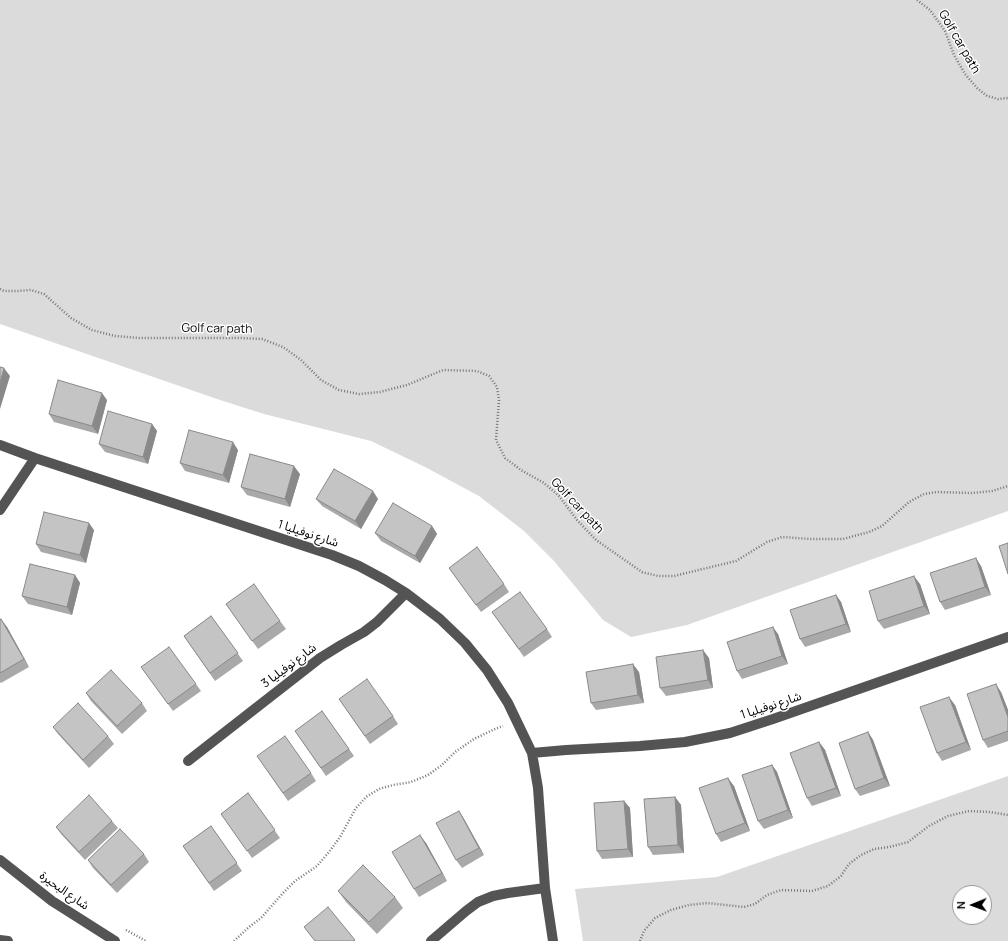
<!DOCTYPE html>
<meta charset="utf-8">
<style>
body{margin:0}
#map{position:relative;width:1008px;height:941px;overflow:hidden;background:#fff;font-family:Manrope,sans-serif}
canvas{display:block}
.north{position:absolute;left:952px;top:885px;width:40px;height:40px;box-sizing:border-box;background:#fff;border:1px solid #999;border-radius:50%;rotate:269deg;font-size:11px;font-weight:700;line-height:16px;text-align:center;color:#000}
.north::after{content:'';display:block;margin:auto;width:14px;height:18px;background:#000;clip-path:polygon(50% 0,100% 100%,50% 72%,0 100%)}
</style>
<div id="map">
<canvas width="1008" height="941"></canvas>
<div class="north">N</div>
</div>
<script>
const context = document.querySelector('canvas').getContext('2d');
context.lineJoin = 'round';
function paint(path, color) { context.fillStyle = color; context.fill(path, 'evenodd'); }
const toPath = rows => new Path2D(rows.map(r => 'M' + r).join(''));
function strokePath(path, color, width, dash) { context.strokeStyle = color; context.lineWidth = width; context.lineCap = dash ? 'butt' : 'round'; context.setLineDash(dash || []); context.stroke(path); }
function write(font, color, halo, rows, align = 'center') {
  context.font = font + ' Manrope,"Noto Sans Arabic",sans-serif'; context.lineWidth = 3; context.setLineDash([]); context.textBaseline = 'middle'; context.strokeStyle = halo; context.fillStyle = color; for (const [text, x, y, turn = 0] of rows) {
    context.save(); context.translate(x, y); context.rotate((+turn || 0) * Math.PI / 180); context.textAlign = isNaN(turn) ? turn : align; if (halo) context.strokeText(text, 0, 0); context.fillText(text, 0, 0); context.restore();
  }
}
paint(toPath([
 [0,0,1008,0,1008,511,687,625,631,637,603,620,554,561,524,531,479,496,425,467,371,441,264,414,220,400,0,324],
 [1008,776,1008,941,583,941,575,889,717,877],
 [960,893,984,893,984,917,960,917]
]), '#dbdbdb');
strokePath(toPath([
 [917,0,930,10,945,31,954,55,965,74,977,88,987,96,998,99,1008,98],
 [0,289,4,291,18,291,31,290,44,294,71,318,92,330,115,336,139,338,241,338,262,339,283,347,301,360,321,380,339,390,359,394,380,392,407,385,443,370,477,371,489,376,497,387,499,400,496,440,505,458,521,470,544,483,559,496,577,520,596,540,642,572,658,576,674,576,736,561,767,542,782,537,811,539,843,539,869,532,882,526,909,502,924,494,937,492,972,493,992,491,1008,486],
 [126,930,146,941],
 [234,941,249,927,261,918,283,893,295,881,317,866,329,852,340,837,356,808,366,797,379,789,393,785,411,782,428,775,442,765,455,752,474,739,495,729,503,726],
 [640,941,644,931,655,918,671,910,689,905,707,903,744,907,755,904,767,895,781,890,812,891,828,886,841,876,849,864,861,855,874,849,889,847,908,842,929,826,948,816,969,811,990,812,1008,815]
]), '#767676', 2.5, [1, 2]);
strokePath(toPath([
 [0,445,35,458,332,555,359,566,385,580,406,593,440,619,465,643,487,670,508,703,532,753,538,788,545,888,553,941],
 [0,510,35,458],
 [532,753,566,750,640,746,685,742,730,733,773,719,1008,637],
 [188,761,320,658,341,645,364,632,377,622,406,593],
 [0,860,52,901,115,941],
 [0,940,8,941],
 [431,941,466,911,478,902,493,896,508,893,545,888]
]), '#545454', 10);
paint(toPath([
 [107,400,98,434,54,422,49,414],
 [152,424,157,431,148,464,105,452,99,444],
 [238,450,229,483,185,471,180,463],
 [300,474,290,507,247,495,241,487],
 [316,499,378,499,361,529,322,506],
 [432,526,437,534,420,563,381,541,375,533],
 [94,530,86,563,41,552,36,544],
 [981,566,991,595,945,610,940,602],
 [449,568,504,584,509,592,481,612],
 [75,575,80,583,72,615,28,604,22,596],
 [920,584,930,614,884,629,878,621],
 [836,595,841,602,851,632,805,647,800,639],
 [226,604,280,621,286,629,258,649],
 [492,612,547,629,552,637,524,657],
 [211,616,243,661,215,681,184,636],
 [0,620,7,627,29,667,1,683,0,682],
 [778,634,788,664,742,679,737,671],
 [709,658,713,688,666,696,660,688],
 [141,667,196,684,201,691,173,711],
 [639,672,644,703,596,710,591,703],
 [1001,692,1008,710,1008,741,988,748,983,740],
 [86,693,142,703,147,711,122,734,91,701],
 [339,699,393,716,398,724,370,744],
 [955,705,971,750,942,761,937,753],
 [322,711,354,756,326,776,295,731],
 [53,727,108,736,114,744,89,768,58,734],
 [868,732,873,740,890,786,860,796,855,789],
 [819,742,825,750,841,796,812,806,807,798],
 [257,756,311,773,316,781,288,801],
 [772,765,777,772,793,818,764,829,758,821],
 [734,786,750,831,721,842,716,834],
 [248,793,280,838,252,858,221,814],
 [675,797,681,805,684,853,653,855,648,847],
 [624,801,630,808,633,857,602,859,597,851],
 [459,811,464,819,484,855,462,868,456,860],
 [112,821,118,828,85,860,61,834,56,827],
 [211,826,242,871,214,891,183,846],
 [426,843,447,881,419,897,414,889],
 [144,854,149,862,117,893,93,868,88,860],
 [338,891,395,897,403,908,377,934,346,902]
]), '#a9a9a9');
paint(toPath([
 [4,368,10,376,0,409,0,383],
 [102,393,107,400,98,434,92,426],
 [152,424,157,431,148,464,143,457],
 [233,442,238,450,229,483,223,475],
 [294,466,300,474,290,507,285,499],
 [373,491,378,499,361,529,355,521],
 [89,523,94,530,86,563,80,555],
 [432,526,437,534,420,563,415,556],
 [976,558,981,566,991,595,985,587],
 [75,575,80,583,72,615,67,607],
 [914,576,920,584,930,614,924,606],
 [836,595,841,602,851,632,846,624],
 [1,619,7,627,29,667,24,659],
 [773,627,778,634,788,664,782,656],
 [703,650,709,658,713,688,708,680],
 [633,664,639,672,644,703,638,695],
 [996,684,1001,692,1008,710,1008,717],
 [949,697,955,705,971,750,966,742],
 [868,732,873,740,890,786,884,778],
 [819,742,825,750,841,796,836,788],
 [772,765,777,772,793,818,788,810],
 [728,778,734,786,750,831,745,823],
 [675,797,681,805,684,853,678,845],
 [624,801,630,808,633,857,628,849],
 [459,811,464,819,484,855,479,848],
 [420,835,426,843,447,881,442,873]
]), '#898989');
const building = toPath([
 [0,367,4,368,0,383,0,367],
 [58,380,102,393,92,426,49,414,58,380],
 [108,411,152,424,143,457,99,444,108,411],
 [189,430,233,442,223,475,180,463,189,430],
 [250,454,294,466,285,499,241,487,250,454],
 [334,469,373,491,355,521,316,499,334,469],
 [393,503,432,526,415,556,375,533,393,503],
 [44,512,89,523,80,555,36,544,44,512],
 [1008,543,1008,574,999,546,1008,543],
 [477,547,504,584,476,605,449,568,477,547],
 [976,558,985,587,940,602,930,573,976,558],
 [30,564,75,575,67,607,22,596,30,564],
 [914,576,924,606,878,621,869,591,914,576],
 [254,584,280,621,252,641,226,604,254,584],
 [520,592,547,629,519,649,492,612,520,592],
 [836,595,846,624,800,639,790,610,836,595],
 [211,616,238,653,210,673,184,636,211,616],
 [1,619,24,659,0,673,0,620,1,619],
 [773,627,782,656,737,671,727,642,773,627],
 [169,647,196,684,168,704,141,667,169,647],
 [703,650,708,680,660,688,656,657,703,650],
 [633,664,638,695,591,703,586,672,633,664],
 [111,670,142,703,117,726,86,693,111,670],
 [367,679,393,716,365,736,339,699,367,679],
 [996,684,1008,717,1008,731,983,740,967,694,996,684],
 [949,697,966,742,937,753,920,707,949,697],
 [78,703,108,736,83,760,53,727,78,703],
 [322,711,349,749,321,768,295,731,322,711],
 [868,732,884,778,855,789,839,743,868,732],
 [285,736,311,773,283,793,257,756,285,736],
 [819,742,836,788,807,798,790,753,819,742],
 [772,765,788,810,758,821,742,775,772,765],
 [728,778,745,823,716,834,699,788,728,778],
 [248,793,275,830,247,851,221,814,248,793],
 [89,795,112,821,79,852,56,827,89,795],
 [675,797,678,845,648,847,644,799,675,797],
 [624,801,628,849,597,851,594,803,624,801],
 [459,811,479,848,456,860,436,823,459,811],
 [211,826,237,863,209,883,183,846,211,826],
 [120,829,144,854,111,885,88,860,120,829],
 [420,835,442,873,414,889,392,852,420,835],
 [363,865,395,897,369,922,338,891,363,865],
 [328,907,355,940,353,941,315,941,304,927,328,907]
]);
paint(building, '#c4c4c4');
strokePath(building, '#898989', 1);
write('12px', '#000', '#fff', [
 ["Golf car path",959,42,60],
 ["Golf car path",217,329,1],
 ["Golf car path",577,506,47],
 ["شارع نوفيليا 1",308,534,18],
 ["شارع نوفيليا 3",289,666,-37],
 ["شارع نوفيليا 1",771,706,-18],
 ["شارع البحيرة",64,891,35]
]);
</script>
